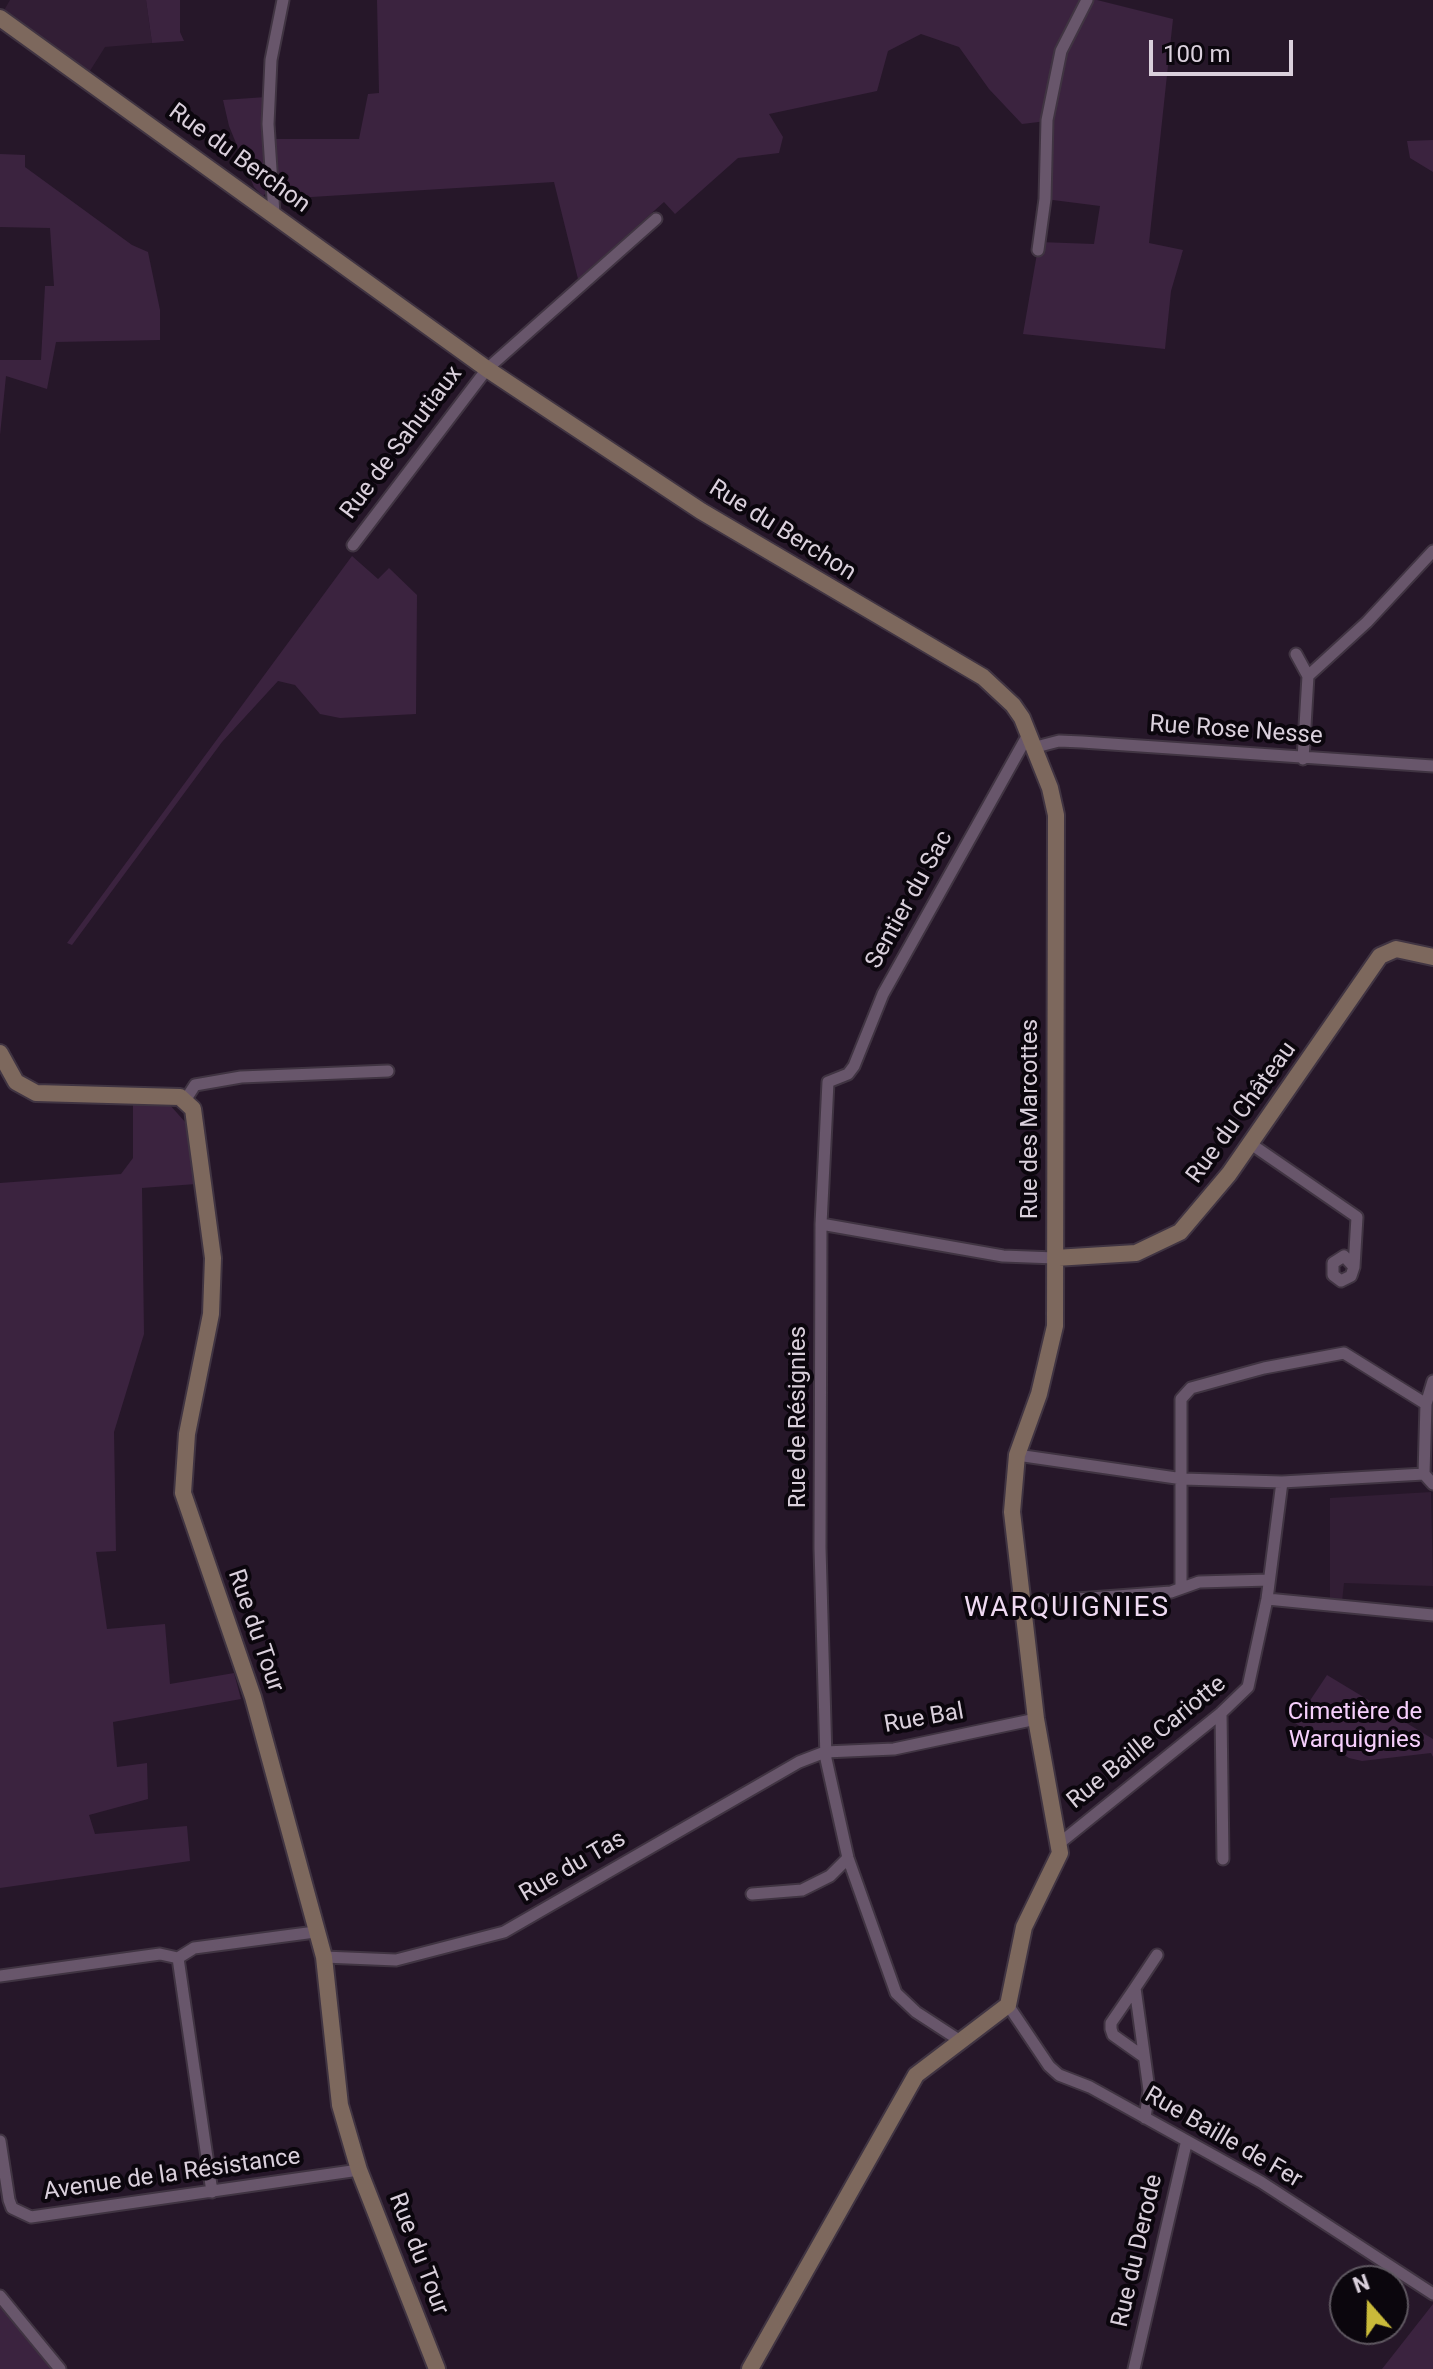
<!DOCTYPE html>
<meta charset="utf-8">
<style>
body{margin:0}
#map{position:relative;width:1433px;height:2369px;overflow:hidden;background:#261729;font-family:Roboto,sans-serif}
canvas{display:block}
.north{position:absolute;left:1329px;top:2265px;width:80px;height:80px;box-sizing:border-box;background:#0b060d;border:2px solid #5e5760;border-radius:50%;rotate:340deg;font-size:22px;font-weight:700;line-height:32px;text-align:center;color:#dad0dc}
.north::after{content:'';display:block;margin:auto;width:28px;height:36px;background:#caba3a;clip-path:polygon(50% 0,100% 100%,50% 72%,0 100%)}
.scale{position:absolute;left:1149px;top:40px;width:144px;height:36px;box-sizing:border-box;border:4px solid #dad0dc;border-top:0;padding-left:10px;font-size:24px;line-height:28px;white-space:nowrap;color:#dad0dc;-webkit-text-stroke:6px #0b060d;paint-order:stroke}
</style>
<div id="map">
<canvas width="1433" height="2369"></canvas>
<div class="north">N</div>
<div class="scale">100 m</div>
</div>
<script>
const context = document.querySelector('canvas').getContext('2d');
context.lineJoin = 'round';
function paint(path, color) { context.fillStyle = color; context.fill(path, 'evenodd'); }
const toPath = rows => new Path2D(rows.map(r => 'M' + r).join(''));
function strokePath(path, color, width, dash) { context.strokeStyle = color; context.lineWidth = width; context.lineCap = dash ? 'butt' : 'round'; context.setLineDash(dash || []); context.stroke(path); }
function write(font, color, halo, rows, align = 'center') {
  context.font = font + ' Roboto,sans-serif'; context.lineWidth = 8; context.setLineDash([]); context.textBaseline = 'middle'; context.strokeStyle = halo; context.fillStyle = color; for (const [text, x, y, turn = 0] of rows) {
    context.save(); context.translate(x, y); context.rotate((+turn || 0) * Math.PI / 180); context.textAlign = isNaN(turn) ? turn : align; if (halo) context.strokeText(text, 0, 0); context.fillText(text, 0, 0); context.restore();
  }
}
paint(toPath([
 [10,0,146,0,152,43,105,47,88,74,3,12],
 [1431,1492,1433,1586,1344,1583,1342,1602,1330,1602,1330,1498]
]), '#321e35');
paint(toPath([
 [146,0,180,0,180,32,184,41,152,43],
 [377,0,1097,0,1173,19,1149,243,1183,250,1171,291,1165,349,1023,334,1039,242,1094,244,1100,206,1045,199,1047,121,1022,124,989,89,959,47,921,34,888,51,877,91,769,114,783,137,779,153,738,158,675,214,664,202,578,279,554,182,279,199,274,139,359,139,368,94,379,93],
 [266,97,269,190,263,196,254,187,229,126,223,100],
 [1433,140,1433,172,1410,158,1407,141],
 [0,154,25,155,25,167,132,245,148,252,160,310,160,340,56,342,47,389,6,376,0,435,0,360,41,360,45,286,54,286,50,228,0,227],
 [352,556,378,579,389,568,417,595,416,714,340,718,320,714,295,685,278,681,222,742,72,945,67,943],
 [133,1102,169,1104,186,1123,196,1184,142,1188,144,1334,114,1432,116,1551,96,1552,107,1629,165,1624,170,1684,234,1673,241,1699,113,1722,117,1767,147,1763,148,1799,89,1815,95,1834,187,1826,190,1861,0,1888,0,1183,121,1174,133,1158],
 [1327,1675,1433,1739,1433,1757,1431,1753,1362,1761,1349,1758,1295,1723],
 [1433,2304,1433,2369,1382,2369],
 [0,2306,34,2348,52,2369,0,2369]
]), '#3b233f');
const street = toPath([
 [274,214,268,124,271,60,283,0],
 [1038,250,1045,199,1047,120,1061,51,1087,0],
 [353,545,487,369,656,219],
 [1296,654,1308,676,1303,759],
 [1308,676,1367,622,1433,551],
 [1036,747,1059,741,1082,742,1433,766],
 [186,1099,195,1085,241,1077,388,1071],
 [1251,1144,1357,1217,1354,1267,1351,1276,1341,1281,1333,1275,1333,1263,1344,1256,1354,1267],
 [821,1224,1003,1256,1055,1258],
 [1426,1404,1433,1381],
 [1017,1455,1183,1479,1282,1482],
 [1424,1474,1433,1484],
 [1181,1588,1181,1399,1191,1388,1264,1368,1344,1353,1426,1404,1424,1474],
 [1267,1599,1433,1615],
 [1023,1603,1171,1592,1199,1582,1269,1580],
 [1221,1713,1223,1859],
 [1061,1842,1221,1713,1248,1687,1267,1599,1282,1482,1424,1474],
 [752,1894,802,1890,830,1876,848,1858],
 [324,1957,396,1960,504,1932,799,1762,825,1752,894,1749,1036,1719],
 [178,1958,212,2192],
 [0,1976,160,1954,178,1958,194,1948,315,1932],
 [1135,1988,1111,2023,1111,2029,1113,2035,1144,2057],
 [1008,2005,1049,2066,1059,2075,1090,2087,1261,2182,1433,2294],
 [959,2040,916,2012,896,1993,848,1858,826,1759,820,1548,821,1224,828,1082,848,1074,854,1066,883,994,1029,733],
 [1145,2118,1149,2090,1135,1988,1157,1955],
 [0,2141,9,2200,12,2208,31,2217,359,2170],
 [0,2296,60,2369],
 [1134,2369,1186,2144]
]);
const secondary = toPath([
 [0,18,487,369,701,511,983,677,1013,705,1022,718,1050,788,1056,815,1055,1326,1039,1394,1017,1455,1012,1512,1036,1719,1060,1853,1024,1927,1008,2005,916,2075,750,2369],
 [0,1053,16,1082,36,1093,180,1097,193,1109,213,1258,211,1314,187,1434,183,1493,253,1697,324,1957,340,2105,359,2170,437,2369],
 [1055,1258,1136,1253,1180,1232,1229,1174,1380,956,1396,949,1433,957]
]);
strokePath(street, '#403442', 15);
strokePath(secondary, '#403442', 20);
strokePath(street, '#68566b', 11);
strokePath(secondary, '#7d685d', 16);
write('24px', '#dad0dc', '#0b060d', [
 ["Rue du Berchon",239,159,36],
 ["Rue de Sahutiaux",402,443,-53],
 ["Rue du Berchon",782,531,32],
 ["Rue Rose Nesse",1236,731,4],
 ["Sentier du Sac",910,900,-61],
 ["Rue du Château",1242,1113,-54],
 ["Rue des Marcottes",1031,1119,-90],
 ["Rue de Résignies",799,1417,-90],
 ["Rue du Tour",255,1631,71],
 ["Rue Bal",924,1719,-10],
 ["Rue Baille Cariotte",1147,1743,-39],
 ["Rue du Tas",573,1867,-30],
 ["Rue Baille de Fer",1223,2138,30],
 ["Avenue de la Résistance",172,2175,-8],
 ["Rue du Derode",1138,2251,-77],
 ["Rue du Tour",418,2254,69]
]);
write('24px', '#f6cffc', '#0b060d', [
 ["Cimetière de",1355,1713],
 ["Warquignies",1355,1741]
]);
context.letterSpacing = '2px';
write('28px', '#efdaf2', '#0b060d', [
 ["WARQUIGNIES",1067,1609]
]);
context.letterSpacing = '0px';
</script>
